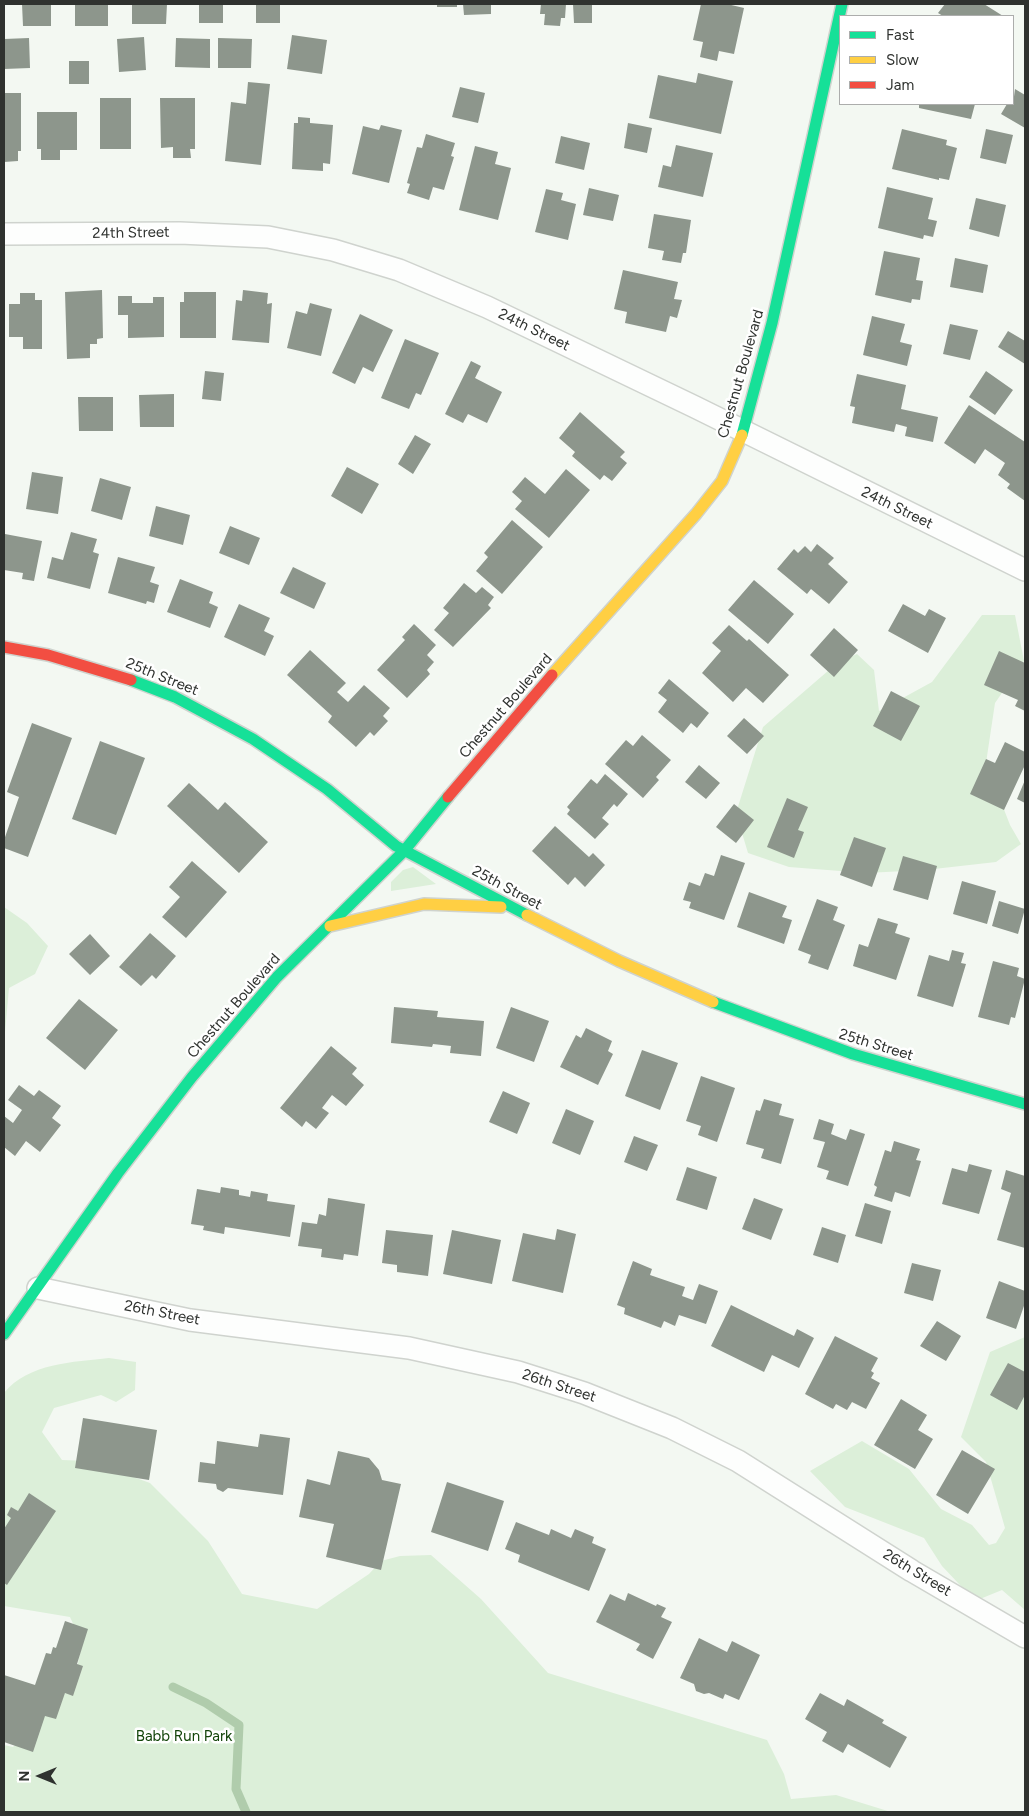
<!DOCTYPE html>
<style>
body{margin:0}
#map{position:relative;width:1029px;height:1816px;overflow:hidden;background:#f3f8f2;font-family:Figtree,sans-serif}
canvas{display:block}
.frame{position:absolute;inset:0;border:5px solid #2f322f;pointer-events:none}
.legend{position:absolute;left:839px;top:15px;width:175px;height:90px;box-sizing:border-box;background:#fff;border:1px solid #acadac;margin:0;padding:6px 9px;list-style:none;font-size:15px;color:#2f322f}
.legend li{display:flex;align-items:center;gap:10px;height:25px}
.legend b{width:25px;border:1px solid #acadac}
.north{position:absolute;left:15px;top:1751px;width:50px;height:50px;-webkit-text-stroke:4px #fff;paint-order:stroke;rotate:270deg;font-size:14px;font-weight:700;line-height:20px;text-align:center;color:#2f322f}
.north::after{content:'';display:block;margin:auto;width:18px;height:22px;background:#2f322f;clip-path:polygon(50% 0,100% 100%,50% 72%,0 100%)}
</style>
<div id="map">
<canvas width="1029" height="1816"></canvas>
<div class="frame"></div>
<ul class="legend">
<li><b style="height:6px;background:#16e098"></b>Fast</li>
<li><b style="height:6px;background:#ffcf43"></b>Slow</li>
<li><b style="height:6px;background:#f24e42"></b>Jam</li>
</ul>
<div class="north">N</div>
</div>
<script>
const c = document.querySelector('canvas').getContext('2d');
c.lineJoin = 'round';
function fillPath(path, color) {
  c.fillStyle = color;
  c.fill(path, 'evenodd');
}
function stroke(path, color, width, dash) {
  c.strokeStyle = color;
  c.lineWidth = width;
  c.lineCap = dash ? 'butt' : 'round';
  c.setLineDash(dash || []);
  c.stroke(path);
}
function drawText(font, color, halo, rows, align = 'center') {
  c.font = font + ' Figtree,sans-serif';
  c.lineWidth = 5;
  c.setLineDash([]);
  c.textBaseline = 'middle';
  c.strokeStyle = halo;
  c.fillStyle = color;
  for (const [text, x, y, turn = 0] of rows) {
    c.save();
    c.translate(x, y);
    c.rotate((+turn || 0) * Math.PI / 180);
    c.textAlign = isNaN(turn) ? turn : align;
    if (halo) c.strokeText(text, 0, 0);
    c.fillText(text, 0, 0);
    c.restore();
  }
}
const green = new Path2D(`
 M982,615H1015L1024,661L995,703L986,763L1010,825L1021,844L996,862L925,870L866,873L789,867L748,853L736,813L763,727L836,664L857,654L874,670L879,711L932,682Z
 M413,867L436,884L391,891V882L403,870Z
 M4,907L27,923L48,946L35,974L9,988L4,1043Z
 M1025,1337V1610L1002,1590L975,1601L942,1566L924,1538L845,1507L810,1471L862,1441L909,1469L941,1509L972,1525L989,1545L996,1543L1005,1528L986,1462L961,1437L990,1352Z
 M109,1358L136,1362L135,1390L116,1402L101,1395L54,1408L42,1432L62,1460L89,1461L150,1483L208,1541L242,1594L317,1609L369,1574L381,1561L400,1556L431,1555L481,1599L548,1673L767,1740L784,1774L791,1799L836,1795L891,1812H4V1745L13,1747L74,1684L82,1643L70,1617L4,1606V1393C28,1363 74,1362 109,1358Z`);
const stream = new Path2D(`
 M173,1687L206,1703L239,1725L236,1789L246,1812`);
const building = new Path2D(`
 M22,4H51V26H23Z
 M75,4H108V26H75Z
 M132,4H167L166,24H132Z
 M199,4H223V23H199Z
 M256,4H280V23H256Z
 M437,4H457V7H437Z
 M463,4H491V14L464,15Z
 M541,4H566L565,18H561L560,26L544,25L545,14H540Z
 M573,4H592V23H574Z
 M701,4H727L744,8L734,54L719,51L717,61L700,57L703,42L693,40Z
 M945,4H984L1003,16H943L938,13Z
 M292,35L327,40L322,74L287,69Z
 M144,37L146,70L119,72L117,39Z
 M29,38L30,68L4,69V39Z
 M176,38L210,39V68L175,67Z
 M218,38L252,39L251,68H218Z
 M69,61H89V84H69Z
 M698,73L733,81L721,134L649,118L658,75L696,83Z
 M248,82L270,84L261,165L225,161L231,102L246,104Z
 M460,87L485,93L478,123L452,117Z
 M1015,89L1025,95V128L1001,114L1007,104H1013Z
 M4,93H21V151H18V161L4,162Z
 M100,98H131V149H100Z
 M160,98H195V149H190L191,158H173V147L161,148Z
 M919,104H975L971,119L919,108Z
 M37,112H77V150H60V160H41V149H37Z
 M298,117L310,118V123L333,125L330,164L323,163V171L292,169L294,123H298Z
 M628,123L652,128L647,153L624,148Z
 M381,125L402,130L389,183L352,174L363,126L379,130Z
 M902,129L947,140L946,145L957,148L949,180L939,178V180L892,169Z
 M986,129L1013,135L1006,164L980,158Z
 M426,134L455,143L451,156L454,157L444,190L433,187L429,200L407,193L410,184L407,183L417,147L422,148Z
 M561,136L590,143L584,170L555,163Z
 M676,145L713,153L703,197L658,187L663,165L671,167Z
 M475,146L498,152L495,164L511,168L498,220L459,210Z
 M887,187L933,198L928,219L937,221L933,237L924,235L923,239L878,228Z
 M589,188L619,195L613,221L583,215Z
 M546,189L563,193L561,200L576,204L568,240L535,232Z
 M976,198L1006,205L999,237L969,229Z
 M654,214L691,220L686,253H683L681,263L662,260L664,251L648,248Z
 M884,251L920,258L916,280L923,281L920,300L912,299L911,303L875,295Z
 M955,258L988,265L983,293L950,287Z
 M623,270L678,282L674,299L682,300L677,318L670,316L666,332L625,323L627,312L614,309Z
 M102,290L103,338L97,339V344H90V358L67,359L65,292Z
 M243,290L268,293L267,304L272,303L269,343L232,340L236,300L242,301Z
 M184,292H216V338H180V302H184Z
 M20,293H35V300H42V349H23V337H9V304H20Z
 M118,296H132V303H153V297H164V337L128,338V315H118Z
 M310,303L332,309L321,356L287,348L296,311L307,314Z
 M360,314L393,330L373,372L363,367L355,384L332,373Z
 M872,316L905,324L900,342L912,345L907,366L863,355Z
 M950,324L978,330L970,360L943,354Z
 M1008,331L1025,341V364L998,347Z
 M405,339L439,353L421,395L416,393L409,409L381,398Z
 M471,361L481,366L475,378L502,392L487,423L468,414L463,423L445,414Z
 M205,371L224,373L221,401L202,399Z
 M986,371L1013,390L995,415L969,397Z
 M857,374L906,385L901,409L938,417L933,442L905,436L907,427L896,424L894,432L852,423L855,407L850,406Z
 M174,394V427H140L139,395Z
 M78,397H113V431H79Z
 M969,405L1025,442V501L1007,488L1010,484L998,475L1005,463L985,449L975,464L944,443Z
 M580,412L625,452L620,457L627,463L612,481L604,475L600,480L572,456L575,452L559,438Z
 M415,435L431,444L413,474L398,464Z
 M347,467L379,484L362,514L331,496Z
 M566,469L590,490L549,538L515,509L522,501L512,492L525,477L545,494Z
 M32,472L63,477L58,514L26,509Z
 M100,478L131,487L122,520L91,511Z
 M156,506L190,515L183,545L149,536Z
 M512,520L543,547L502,594L476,571L488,557L484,553Z
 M230,526L260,538L249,565L219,553Z
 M71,532L97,539L93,552L99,554L90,589L47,578L52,557L63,560Z
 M5,534L42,541L34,581L22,579L23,573L4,570Z
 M817,544L834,558L828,564L848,582L829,604L811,589L807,594L777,569L794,549L798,553L805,546L811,552Z
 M118,557L155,567L150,582L159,585L154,603L147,601L146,604L108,593Z
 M293,567L326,583L314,609L280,593Z
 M180,579L213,592L209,603L218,607L210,628L167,612Z
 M754,580L794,614L768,644L728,610Z
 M464,583L476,593L482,587L494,597L488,605L491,608L453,647L434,630L449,613L443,608Z
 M239,604L270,618L264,631L274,636L265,656L224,637Z
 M903,604L925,616L929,609L946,618L928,653L888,631Z
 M414,624L436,645L427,655L434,662L427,670L430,674L407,698L377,670L405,640L402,637Z
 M729,625L747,641L749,639L789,675L763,703L746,688L733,702L702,673L721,651L712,643Z
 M834,628L858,650L834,677L810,655Z
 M310,650L346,683L337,692L348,702L364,685L390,708L383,716L388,721L374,736L370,732L356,747L328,722L332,716L287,675Z
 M999,651L1025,663V711L1015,706L1018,700L984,685Z
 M669,679L709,713L697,728L691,723L683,733L658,712L667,700L658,693Z
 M891,691L920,706L901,741L873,726Z
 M744,718L764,736L747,754L727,736Z
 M32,723L72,738L28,857L4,848V840L19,797L7,792Z
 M642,735L671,760L656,777L659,780L643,798L605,764L626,740L633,746Z
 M100,741L145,758L116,835L72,819Z
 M1005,742L1025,752V765L1004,810L970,794L986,759L995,763Z
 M699,765L720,783L706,799L685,782Z
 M605,774L628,794L617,807L614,804L602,818L609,824L595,839L567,814L570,810L567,807L591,779L597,784Z
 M1025,780V803L1017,799Z
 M189,783L218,810L225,802L268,842L239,873L167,806Z
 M787,798L808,807L798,830L804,832L794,858L767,847Z
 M734,804L754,820L736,843L716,827Z
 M555,826L589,857L593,853L605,865L585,887L575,877L568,885L532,851Z
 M854,837L886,848L872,887L840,875Z
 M721,855L745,863L724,920L689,908L691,902L683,900L689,882L700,886L705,873L714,876Z
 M903,856L937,866L928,900L893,890Z
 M192,861L227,892L186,938L162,917L180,897L169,887Z
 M962,881L996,891L987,924L953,914Z
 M749,892L787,906L782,917L792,920L784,944L737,927Z
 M817,899L838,907L833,920L845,925L828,970L808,963L811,955L798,950Z
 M999,901L1025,909L1018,934L992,926Z
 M878,918L898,924L895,933L910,938L896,980L853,966L859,944L868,947Z
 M150,933L176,956L156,979L152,975L141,986L119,967Z
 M90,934L110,956L90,975L69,954Z
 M952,950L964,953L961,963L966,964L953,1007L917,996L929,955L949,961Z
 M993,961L1019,968L1017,976L1025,979L1015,1018L1011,1017L1009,1025L978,1017Z
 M79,999L118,1030L85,1070L46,1038Z
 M394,1007L438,1011L437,1017L484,1021L481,1056L450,1053L451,1046L433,1044L432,1047L391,1043Z
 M511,1007L549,1021L534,1062L496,1048Z
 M586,1028L612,1041L608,1051L613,1054L598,1085L560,1067L576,1035L581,1038Z
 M331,1046L357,1068L352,1074L364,1085L346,1106L332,1095L322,1108L329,1113L316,1129L306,1121L302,1127L280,1108Z
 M642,1050L678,1063L660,1110L625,1096Z
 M701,1076L735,1088L717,1142L698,1135L701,1126L686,1121Z
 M19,1085L34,1096L39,1090L61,1106L52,1118L61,1125L40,1152L26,1141L15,1156L4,1147V1116L13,1123L22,1110L8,1100Z
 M503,1091L530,1103L517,1134L489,1122Z
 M764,1099L782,1104L779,1115L794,1119L781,1164L761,1158L764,1149L746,1144L756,1110L760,1111Z
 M566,1109L594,1121L580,1155L552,1143Z
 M819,1119L834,1124L831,1134L846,1140L850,1129L865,1134L848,1186L826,1179L829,1171L817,1167L825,1142L813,1139Z
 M634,1136L658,1145L647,1171L624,1162Z
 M894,1141L920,1149L916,1160L921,1161L910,1197L895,1192L892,1202L874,1196L877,1187L874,1185L885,1150L891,1152Z
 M969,1164L992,1170L979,1214L942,1204L952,1168L967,1172Z
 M687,1167L717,1177L707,1210L676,1200Z
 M1006,1170L1025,1176V1248L997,1240L1011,1193L1001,1189Z
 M221,1187L239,1190V1195L250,1197L251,1191L268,1194L267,1201L295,1205L290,1237L225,1227L224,1234L203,1230L204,1226L191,1224L197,1189L220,1193Z
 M328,1198L365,1204L358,1256L344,1254L343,1260L321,1257L322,1249L298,1246L302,1222L317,1224L319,1214L326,1216Z
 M754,1198L783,1209L771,1240L742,1229Z
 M865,1203L891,1211L882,1244L855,1236Z
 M822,1227L846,1235L838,1263L813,1255Z
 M557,1229L576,1234L563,1293L512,1281L523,1233L555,1240Z
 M386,1230L433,1235L428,1276L397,1272V1265L382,1263Z
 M452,1230L501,1240L492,1284L443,1274Z
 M633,1261L652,1269L650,1275L685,1287L682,1296L693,1300L699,1284L718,1291L706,1324L679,1315L675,1326L664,1321L661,1328L624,1314L625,1308L617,1305Z
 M912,1263L941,1270L933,1301L904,1293Z
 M999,1281L1025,1291V1303L1016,1329L986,1318Z
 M731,1305L794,1336L797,1329L814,1338L799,1368L772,1355L764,1372L711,1346Z
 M937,1321L961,1336L946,1361L920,1346Z
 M835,1336L878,1358L871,1371L874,1373L871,1378L880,1383L866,1409L852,1402L847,1410L836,1404L833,1409L805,1394Z
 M1008,1363L1025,1372V1395L1017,1410L990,1395Z
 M901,1399L927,1415L918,1430L933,1439L915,1469L874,1445Z
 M83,1418L157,1430L149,1480L75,1468Z
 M260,1434L290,1438L283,1495L228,1488L223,1492L217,1489L216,1484L198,1482L200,1462L215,1464L217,1441L258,1447Z
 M962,1450L995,1469L968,1514L936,1495Z
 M338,1451L369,1458L379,1470L382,1480L401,1484L381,1570L326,1557L334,1524L299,1517L307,1479L330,1485Z
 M447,1482L504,1501L488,1551L431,1532Z
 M29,1493L56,1511L7,1585L4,1583V1529L11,1518L7,1515L11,1507L18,1511Z
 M516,1522L549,1535L551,1529L571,1538L575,1529L594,1537L592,1543L606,1549L589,1591L518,1562L520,1555L505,1549Z
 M628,1593L656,1606L657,1604L666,1608L661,1617L672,1622L653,1659L636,1650L640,1644L596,1622L610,1594L625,1601Z
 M65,1621L88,1629L77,1664L83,1666L73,1696L65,1693L56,1719L45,1716L33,1752L4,1742V1675L35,1685L46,1653L51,1654L53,1647L56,1648Z
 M699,1638L727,1652L732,1641L760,1655L739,1700L725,1694L723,1699L709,1693L704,1694L696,1691L694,1684L680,1678Z
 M820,1693L844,1706L847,1699L884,1720L882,1723L907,1737L890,1768L848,1744L843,1753L822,1741L827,1732L805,1719Z`);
const street = new Path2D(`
 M4,234L180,233L268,237L333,250L399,270L487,307L695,407L1025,570
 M38,1288L190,1320L409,1348L518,1372L584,1393L672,1428L738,1461L912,1571L1025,1637`);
const fast = new Path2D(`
 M742,435L772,323L842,4
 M131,680L175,697L253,739L327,789L396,846L527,915
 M713,1002L853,1054L1025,1104
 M4,1334L118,1173L192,1077L277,977L404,851L448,797`);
const slow = new Path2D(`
 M552,675L696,514L722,481L742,435
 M527,915L619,961L713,1002
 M330,926L424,904L501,907`);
const jam = new Path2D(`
 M4,647L48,655L131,680
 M448,797L552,675`);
const streetNames = [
 ["24th Street",131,233,-1],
 ["24th Street",534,330,26],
 ["Chestnut Boulevard",741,374,-74],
 ["24th Street",897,508,26],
 ["25th Street",162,677,22],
 ["Chestnut Boulevard",506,706,-49],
 ["25th Street",507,888,28],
 ["Chestnut Boulevard",234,1006,-49],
 ["25th Street",876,1045,17],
 ["26th Street",162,1313,11],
 ["26th Street",559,1386,18],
 ["26th Street",917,1573,31]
];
const parkNames = [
 ["Babb Run Park",184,1737]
];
fillPath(green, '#dcefd9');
stroke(stream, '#b0ccac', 9);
fillPath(building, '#8d968c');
stroke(street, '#cfd3ce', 24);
stroke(fast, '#cfd3ce', 14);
stroke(slow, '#cfd3ce', 14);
stroke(jam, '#cfd3ce', 14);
stroke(street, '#fdfefd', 21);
stroke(fast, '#16e098', 11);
stroke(slow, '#ffcf43', 11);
stroke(jam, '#f24e42', 11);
drawText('15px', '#2f322f', '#fff', streetNames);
drawText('15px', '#124409', '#fff', parkNames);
</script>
